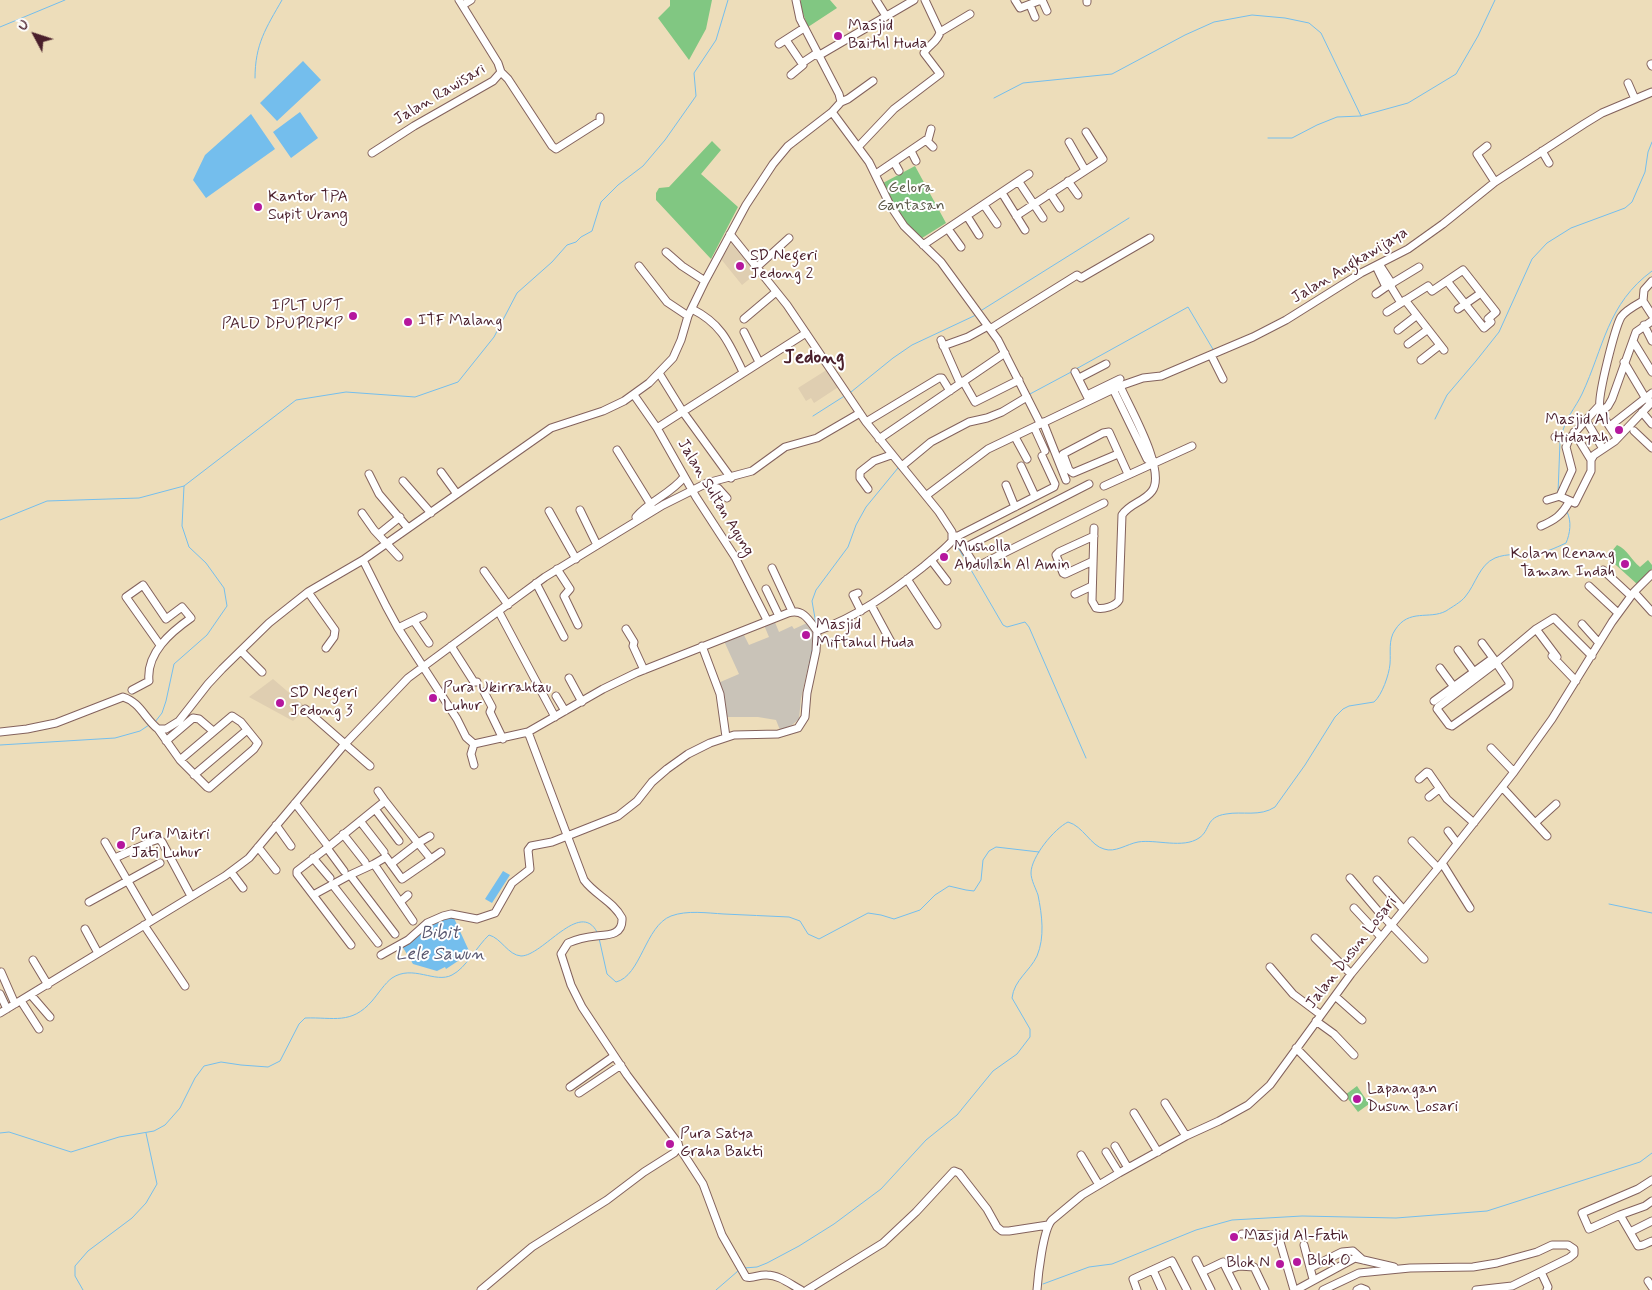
<!DOCTYPE html>
<style>
body{margin:0}
#map{position:relative;width:1652px;height:1290px;overflow:hidden;background:#edddba;font-family:Mynerve,sans-serif}
canvas{display:block}
.north{position:absolute;left:10px;top:10px;width:50px;height:50px;-webkit-text-stroke:4px #fff;paint-order:stroke;rotate:310deg;font-size:14px;font-weight:700;line-height:20px;text-align:center;color:#4a1f2b}
.north::after{content:'';display:block;margin:auto;width:18px;height:22px;background:#4a1f2b;clip-path:polygon(50% 0,100% 100%,50% 72%,0 100%)}
</style>
<div id="map">
<canvas width="1652" height="1290"></canvas>
<div class="north">U</div>
</div>
<script>
const c = document.querySelector('canvas').getContext('2d');
c.lineJoin = 'round';
function fillPath(path, color) {
  c.fillStyle = color;
  c.fill(path, 'evenodd');
}
function stroke(path, color, width, dash) {
  c.strokeStyle = color;
  c.lineWidth = width;
  c.lineCap = dash ? 'butt' : 'round';
  c.setLineDash(dash || []);
  c.stroke(path);
}
function drawText(font, color, halo, rows, align = 'center') {
  c.font = font + ' Mynerve,sans-serif';
  c.lineWidth = 4;
  c.setLineDash([]);
  c.textBaseline = 'middle';
  c.strokeStyle = halo;
  c.fillStyle = color;
  for (const [text, x, y, turn = 0] of rows) {
    c.save();
    c.translate(x, y);
    c.rotate((+turn || 0) * Math.PI / 180);
    c.textAlign = isNaN(turn) ? turn : align;
    if (halo) c.strokeText(text, 0, 0);
    c.fillText(text, 0, 0);
    c.restore();
  }
}
const built = new Path2D(`
 M733,241L758,272L742,285L721,259Z
 M828,369L840,386L814,403L811,398L806,401L798,388Z
 M273,679L307,708L293,721L249,697Z`);
const industrial = new Path2D(`
 M774,620L779,632L792,626L794,629L807,623L810,629H813L815,634L801,699L799,719L792,725L780,730L776,720L758,717H727L725,703L718,683L739,674L724,641L743,633L749,645L769,637L764,625Z`);
const green = new Path2D(`
 M670,0H712L706,29L689,60L658,18L670,6Z
 M801,0H830L837,8L808,27L801,8Z
 M712,141L721,150L701,174L738,207L711,259L656,200V193L659,188L669,187Z
 M915,166L946,223L922,238H918C901,220 893,206 883,183Z
 M1617,545C1628,550 1631,560 1640,567L1648,560L1652,565V569L1637,584L1607,557Z
 M1357,1086L1369,1104L1358,1112L1345,1095Z`);
const water = new Path2D(`
 M303,61L321,80L277,121L260,103Z
 M300,112L318,138L291,158L273,132Z
 M251,114L275,149L206,198L193,180L205,155Z
 M503,871L510,875L492,903L485,899Z
 M453,916L470,953L446,969L445,967L437,971L413,964L402,946L425,925Z`);
const stream = new Path2D(`
 M0,27L65,0
 M255,78C255,44 266,28 282,0
 M994,98L1023,83L1112,74L1185,35L1214,22L1252,15L1285,18L1309,23L1321,33L1361,116L1408,103L1456,74L1478,36L1495,0
 M1268,138H1292L1317,125L1337,117L1361,116
 M982,310L1129,218
 M1076,369L1188,307L1214,351
 M851,392L893,358L912,345L976,315
 M1030,394L1073,371
 M813,416L846,395
 M1435,419L1447,395L1476,361L1499,332L1532,259L1547,243L1571,228L1625,208L1632,202L1645,172L1648,152L1652,142
 M1562,435C1564,420 1576,407 1582,394C1604,347 1607,304 1652,271
 M1558,493L1560,442
 M0,520L47,501L139,498L184,486
 M956,544L1003,625L1007,627L1025,622L1029,627L1086,758
 M816,624L812,601L816,590L848,547L856,525L866,507L898,468
 M804,693L812,650
 M802,708L803,697
 M155,722L162,713L166,701L174,664L207,635L227,606L224,588L206,563L189,547L182,526L184,486L296,400L346,392L415,397L458,382L494,337L517,293L552,262L567,245L576,242L581,237L592,231L601,202L618,185L643,166L665,140L696,96L694,73L716,40L728,0
 M0,745L115,738L140,731L149,725
 M688,750L722,735
 M675,759L682,754
 M528,846V843L541,841
 M1609,904L1652,913
 M599,938L607,974L616,982C641,976 645,926 671,916C687,910 707,913 724,914C746,915 767,916 789,917L800,921L808,934L819,939L868,913L881,915L894,919L920,910L935,895L949,886L966,890L974,891L981,880L983,860L989,851L996,847L1039,852
 M0,1133L9,1132L71,1152L119,1137L154,1131L165,1125L180,1108L195,1078L204,1066L221,1062L241,1065L268,1067L280,1061L299,1024L305,1018C334,1017 351,1025 372,1001C378,994 385,983 392,978C413,964 435,984 452,975C466,968 477,946 489,935C501,938 508,955 521,956C543,956 580,899 597,932
 M744,1268L757,1267L767,1263L799,1246L834,1224L881,1189L926,1140L957,1115L993,1071L1017,1054L1030,1037V1029L1012,998C1014,980 1030,971 1037,956C1045,937 1042,915 1038,895C1036,889 1031,880 1031,873C1031,857 1054,829 1068,822C1083,826 1091,846 1104,849C1115,853 1127,844 1138,842C1156,839 1183,849 1199,838C1211,830 1205,817 1226,814C1242,811 1260,817 1275,807L1305,765L1335,717L1343,709L1349,706L1374,702C1382,695 1389,675 1390,664C1391,653 1388,640 1395,630C1409,608 1429,620 1446,611C1452,607 1461,602 1465,597C1476,584 1479,565 1495,558C1507,553 1521,555 1533,554C1545,553 1555,548 1566,543C1570,534 1572,521 1567,512
 M1043,1284L1089,1267L1112,1264L1196,1230L1232,1220L1302,1216L1396,1218L1487,1211L1640,1162L1652,1153
 M83,1290L75,1276V1266L88,1251L132,1218L146,1203L157,1184L146,1133
 M716,1290L738,1271`);
const minor = new Path2D(`
 M876,0L886,16
 M1015,0L1020,8L1041,0
 M1042,0L1047,11
 M1087,0V2
 M463,5L471,0
 M1030,5L1035,17
 M940,32L970,14
 M786,40L803,65L791,75
 M779,44L804,28
 M818,56L914,0
 M802,63L817,53
 M1651,64L1652,66
 M501,72L508,79L552,146L556,149L600,121V117
 M1628,83L1635,99
 M841,102L848,99L873,81
 M832,112L869,162L890,205L904,226L941,262L998,340L1040,423
 M928,140L931,129
 M1069,142L1085,170
 M1487,146L1477,154L1495,182
 M858,147L894,109L940,74L924,53C928,45 938,42 940,32L925,0
 M911,151L916,161
 M1542,151L1549,163
 M372,153L414,126L493,81L501,72L498,63L459,0
 M894,162L899,171
 M876,174L926,140L933,147
 M1068,181L1078,195
 M1019,182L1043,218
 M1002,193L1025,230
 M1050,193L1060,208
 M984,205L997,224
 M967,216L979,235
 M1016,216L1103,159L1086,132
 M948,229L961,247
 M923,245L1029,174
 M666,252L682,266L705,281
 M1379,264L1392,284
 M639,266L667,302L688,316
 M1376,266L1386,287L1419,267
 M757,267L789,238
 M1652,281L1644,290L1643,301L1652,315
 M1376,294L1386,287
 M1405,300L1444,350
 M1401,303L1428,286L1432,291L1463,270L1496,312L1488,319L1491,322L1484,328L1447,281
 M692,309C722,324 729,343 743,372
 M1458,309L1481,293
 M1387,312L1401,303L1390,285
 M744,319L776,292
 M1644,325L1652,341
 M990,329L1077,275L1081,278L1150,238
 M1398,330L1416,316
 M744,332L759,362
 M941,340L960,383
 M1633,341L1652,372
 M1408,344L1427,330
 M943,346L968,337L988,326
 M1211,355L1223,379
 M1421,360L1440,345
 M1624,362L1646,399
 M1075,372L1088,398
 M659,373L683,412L731,478
 M1079,378L1106,364
 M963,381L975,402L1019,380
 M1113,389L1147,459L1153,463
 M634,395L657,428L696,497L735,557L767,620
 M1087,395L1120,379
 M1601,412L1608,406L1612,399L1636,332L1652,321
 M1642,412L1652,424
 M1586,420L1599,406
 M866,422L939,378H942L950,391
 M1043,422L1066,480
 M1610,426L1652,393
 M1034,427L1045,451
 M657,428L806,333
 M1634,431L1652,448
 M1574,432L1591,460
 M1015,437L1027,459
 M1555,437L1569,439
 M1617,438C1612,429 1603,419 1600,408C1597,397 1615,328 1621,317C1626,310 1636,305 1643,301
 M879,439L1005,353
 M1603,449L1586,420L1569,439L1566,447L1572,470L1560,496L1561,497L1575,503L1591,471V460L1594,455L1615,441L1652,402
 M617,450L651,505
 M1118,454L1073,473L1069,470L1063,454L1103,433L1109,432L1128,474
 M902,466L931,442L969,422L987,418L1002,412L1027,397
 M1021,466L1035,496
 M441,472L457,494
 M369,474L379,494L408,528
 M403,481L431,513
 M707,483L711,486L718,488L727,498
 M1006,485L1015,507
 M1104,486L1192,446
 M868,489L860,478V472L874,461L891,455
 M927,495L988,449L1120,386L1143,378L1161,376L1253,337L1286,320L1361,273L1408,249L1443,224L1495,182L1584,124L1602,113L1652,92
 M1547,500L1560,496
 M580,510L597,545
 M549,511L576,559
 M362,513L374,530L399,557
 M636,517C649,501 671,494 684,477
 M1541,526C1555,520 1562,515 1569,502
 M1094,528L1092,601L1096,608C1103,610 1116,606 1119,600L1122,515C1130,503 1144,502 1152,491C1167,471 1129,407 1120,386
 M379,534L400,517
 M952,536H958L1054,487L1055,484L1042,456
 M953,539L960,542L974,564L978,566L1104,503
 M964,548L1089,484
 M363,560L386,606L398,628L457,719L466,737L474,744L528,732L603,689L636,673L788,613C803,608 809,620 817,631
 M931,560L947,581
 M1093,561L1065,574L1063,573L1056,555L1059,552L1094,536
 M772,568L792,611
 M557,569L570,589L564,596L578,625
 M1603,570L1631,596
 M484,571L508,605
 M907,579L937,625
 M536,583L564,637
 M1589,586L1618,613
 M766,589L779,616
 M308,592L335,630L334,637L326,648
 M1634,592L1652,612
 M858,593L853,595L861,611
 M1075,594L1092,586
 M871,605L891,642
 M499,612L555,717
 M414,621L429,643
 M1582,624L1599,643
 M398,628L423,616
 M626,629L634,642L633,646L644,670
 M1482,643L1493,658
 M451,646L474,682H477
 M702,646L720,694L726,737
 M1458,650L1474,672
 M242,652L262,672
 M1552,656L1576,681
 M1557,657L1536,629L1554,618L1592,656
 M1440,668L1454,687
 M569,678L582,702
 M132,690L149,681C146,653 171,632 191,618L182,607L166,619L143,585L126,597L160,645
 M484,692L492,707L490,712L503,739
 M556,696L565,711
 M1434,701L1493,658L1509,682V686L1452,726L1449,725L1437,709L1438,707L1496,663L1498,661L1536,629
 M305,709L370,766
 M158,729L180,760L207,787L209,788L254,749L258,743L241,722L232,716L180,760
 M0,732L27,729L56,723L123,697C140,702 145,719 158,729H166L179,721L208,684L222,669L269,623L308,592L363,560L551,428L603,411L624,401L649,383L673,358L681,340L688,316L705,281L746,205L773,164L788,146L832,112L841,102L839,94L800,19L796,0
 M166,741L193,718L199,719L213,731
 M474,744L471,754L474,765
 M1491,748L1514,772
 M194,775L247,730
 M1419,779L1427,772L1429,773L1447,799L1474,823
 M1502,787L1547,836
 M378,791L385,801
 M1429,797L1439,789
 M295,803L328,846
 M375,809L385,801L418,843L391,864
 M360,821L384,852
 M1535,823L1556,804
 M276,825L291,846
 M1448,831L1457,843
 M343,834L365,862
 M1412,841L1438,868
 M105,842L151,921
 M258,847L276,870
 M327,848L297,871V874L351,945
 M115,858L150,842L159,839L162,842L191,896
 M313,858L330,878
 M431,859L441,852
 M1442,863L1470,908
 M374,864L386,857L402,879L431,859L418,843L430,836
 M344,871L327,848L375,809L399,841
 M231,872L243,888
 M350,875L374,864L413,921
 M1350,878L1378,911L1424,959
 M1377,880L1403,909
 M332,884L378,943
 M313,895L350,875L395,934
 M89,902L160,863
 M400,902L408,895
 M1354,908L1381,937
 M144,925L185,986
 M85,929L98,953
 M1315,938L1351,974
 M381,955L408,940L427,923L443,916L451,914L477,919L495,913L512,883L530,869L528,850L531,846L552,842L618,816L637,801L652,782L667,769L688,754L710,743L734,735L778,734L798,728L805,717L807,693L816,651L817,631C857,617 890,593 923,567C932,559 943,551 952,541V532L939,512L866,422L787,305L730,234
 M33,960L48,985
 M1270,967L1293,994L1321,1015
 M1,972L15,1004
 M0,994L7,1009
 M31,995L50,1017
 M1335,996L1362,1020
 M21,1001L39,1029
 M0,1013L225,876L249,858L344,745L408,678L519,596L545,577L663,505L707,483L752,471L785,447L817,438L860,413
 M1316,1021L1334,1034L1354,1055
 M1296,1048L1344,1097
 M570,1087L614,1056
 M579,1093L621,1065
 M1165,1103L1186,1136
 M1134,1113L1158,1152
 M1115,1146L1128,1168
 M679,1147L703,1184L722,1235L746,1277C754,1279 759,1274 767,1275C779,1275 790,1284 801,1290
 M1106,1152L1119,1173
 M1081,1155L1099,1185
 M1652,1180L1638,1189L1582,1213L1589,1229L1620,1215L1638,1246L1643,1245L1652,1241
 M1620,1215L1645,1206L1652,1201
 M1630,1232L1652,1221
 M1242,1234L1278,1235L1294,1290
 M1304,1245L1313,1279
 M1196,1260L1202,1272
 M1310,1268L1342,1252L1353,1251L1363,1260
 M1153,1270L1162,1290
 M1227,1270L1239,1266L1254,1267L1265,1290
 M1541,1272L1548,1287L1547,1290
 M1648,1281L1652,1287
 M481,1290L532,1247L607,1200L644,1172L674,1153L679,1147L678,1143L627,1075L582,1007L571,985L561,954L568,943C577,939 587,937 596,936C609,935 623,935 622,918C613,901 595,895 584,880L528,732
 M807,1290L883,1243L916,1212L954,1171L959,1173L987,1209L997,1227L1002,1231H1009L1048,1225
 M1037,1290C1038,1276 1043,1229 1052,1220L1082,1195L1119,1173L1186,1136L1219,1121L1248,1105L1270,1085L1351,974L1438,868L1514,772L1552,719L1612,622L1634,592L1652,574
 M1137,1290L1133,1279L1172,1261L1187,1290
 M1211,1290L1202,1272L1223,1262L1237,1290
 M1296,1290L1355,1258L1394,1267
 M1323,1290L1359,1273L1410,1268L1473,1267L1497,1263L1537,1252L1552,1245H1568L1574,1249V1254L1569,1258L1512,1286L1476,1290
 M1357,1290L1361,1288L1366,1290`);
const markers = [
 [838,36,5,"#b5179e"],
 [258,207,5,"#b5179e"],
 [740,266,5,"#b5179e"],
 [353,316,5,"#b5179e"],
 [408,322,5,"#b5179e"],
 [1619,430,5,"#b5179e"],
 [944,557,5,"#b5179e"],
 [1625,564,5,"#b5179e"],
 [806,635,5,"#b5179e"],
 [433,698,5,"#b5179e"],
 [280,703,5,"#b5179e"],
 [121,845,5,"#b5179e"],
 [1357,1099,5,"#b5179e"],
 [670,1144,5,"#b5179e"],
 [1234,1237,5,"#b5179e"],
 [1297,1262,5,"#b5179e"],
 [1280,1264,5,"#b5179e"]
];
const poiNames = [
 ["Masjid",848,27],
 ["Baitul Huda",848,45],
 ["Kantor TPA",268,198],
 ["Supit Urang",268,216],
 ["SD Negeri",750,257],
 ["Jedong 2",750,275],
 ["IPLT UPT",343,307,"right"],
 ["PALD DPUPRPKP",343,325,"right"],
 ["ITF Malang",418,322],
 ["Masjid Al",1609,421,"right"],
 ["Hidayah",1609,439,"right"],
 ["Musholla",954,548],
 ["Abdullah Al Amin",954,566],
 ["Kolam Renang",1615,555,"right"],
 ["Taman Indah",1615,573,"right"],
 ["Masjid",816,626],
 ["Miftahul Huda",816,644],
 ["Pura Ukirrahtau",443,689],
 ["Luhur",443,707],
 ["SD Negeri",290,694],
 ["Jedong 3",290,712],
 ["Pura Maitri",131,836],
 ["Jati Luhur",131,854],
 ["Lapangan",1367,1090],
 ["Dusun Losari",1367,1108],
 ["Pura Satya",680,1135],
 ["Graha Bakti",680,1153],
 ["Masjid Al-Fatih",1244,1237],
 ["Blok O",1307,1262],
 ["Blok N",1270,1264,"right"]
];
const streetNames = [
 ["Jalan Rawisari",440,95,-31],
 ["Jalan Angkawijaya",1350,266,-31],
 ["Jalan Sultan Agung",715,498,59],
 ["Jalan Dusun Losari",1352,953,-52]
];
const parkNames = [
 ["Gelora",911,189],
 ["Gantasan",911,207]
];
const waterNames = [
 ["Bibit",440,934],
 ["Lele Sawun",440,955]
];
const quarterNames = [
 ["Jedong",814,359]
];
fillPath(built, '#dfceb1');
fillPath(industrial, '#c9c3b8');
fillPath(green, '#81c782');
fillPath(water, '#74beed');
stroke(stream, '#74beed', 1);
stroke(minor, '#83625d', 9);
stroke(minor, '#fff', 7);
for (const [x, y, r, color] of markers) {
  const dot = new Path2D();
  dot.arc(x, y, r, 0, 2 * Math.PI);
  c.fillStyle = color;
  c.fill(dot);
  stroke(dot, '#fff', 2);
}
drawText('16px', '#4a1f2b', '#fff', poiNames, 'left');
drawText('16px', '#4a1f2b', '#fff', streetNames);
drawText('16px', '#5d5a49', '#fff', parkNames);
drawText('italic 18px', '#59576f', '#fff', waterNames);
drawText('bold 19px', '#4a1f2b', '#fff', quarterNames);
</script>
